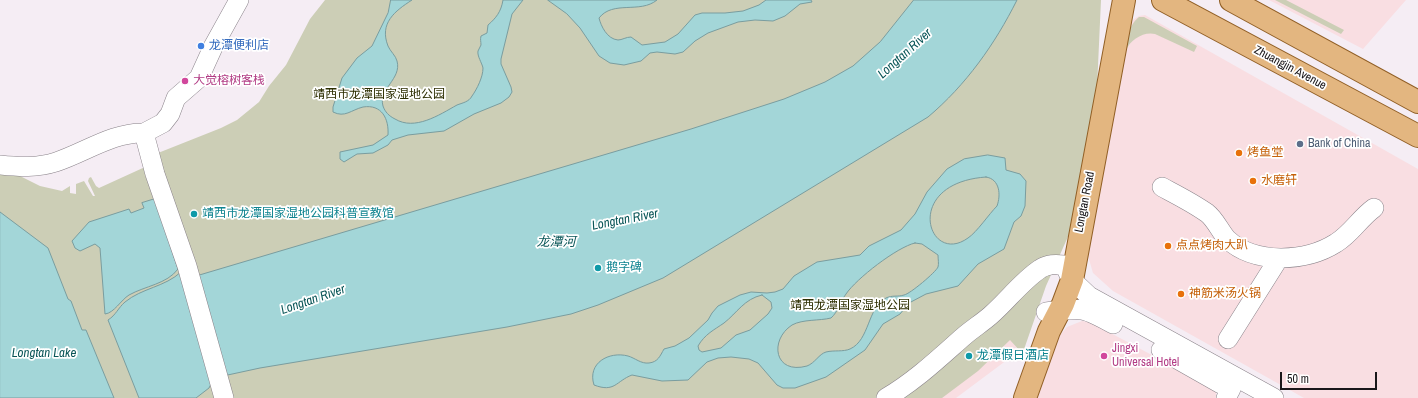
<!DOCTYPE html>
<meta charset="utf-8">
<style>
body{margin:0}
#map{position:relative;width:1418px;height:398px;overflow:hidden;background:#f5edf4;font-family:"Archivo Narrow",sans-serif}
canvas{display:block}
.scale{position:absolute;left:1280px;top:372px;width:97px;height:18px;box-sizing:border-box;border:2px solid #1a171a;border-top:0;padding-left:5px;font-size:12px;line-height:14px;white-space:nowrap;color:#1a171a;-webkit-text-stroke:3px #fff;paint-order:stroke}
</style>
<div id="map">
<canvas width="1418" height="398"></canvas>
<div class="scale">50 m</div>
</div>
<script>
const c = document.querySelector('canvas').getContext('2d');
c.lineJoin = 'round';
function fillPath(path, color) {
  c.fillStyle = color;
  c.fill(path, 'evenodd');
}
function stroke(path, color, width, dash) {
  c.strokeStyle = color;
  c.lineWidth = width;
  c.lineCap = dash ? 'butt' : 'round';
  c.setLineDash(dash || []);
  c.stroke(path);
}
function drawText(font, color, halo, rows, align = 'center') {
  c.font = font + ' "Archivo Narrow","Noto Sans SC",sans-serif';
  c.lineWidth = 3.5;
  c.setLineDash([]);
  c.textBaseline = 'middle';
  c.strokeStyle = halo;
  c.fillStyle = color;
  for (const [text, x, y, turn = 0] of rows) {
    c.save();
    c.translate(x, y);
    c.rotate((+turn || 0) * Math.PI / 180);
    c.textAlign = isNaN(turn) ? turn : align;
    if (halo) c.strokeText(text, 0, 0);
    c.fillText(text, 0, 0);
    c.restore();
  }
}
const commercial = new Path2D(`
 M1269,0H1406L1363,49Z
 M1145,15L1418,169V398H1304L1113,291L1093,273L1086,249L1127,30L1134,19L1139,16Z
 M1082,321L1090,322L1208,385L1215,389L1217,398H1037L1060,335L1067,327Z
 M1010,334L1011,340L1019,351L956,398H894Z`);
const green = new Path2D(`
 M325,0H1101L1097,88L1079,212L1046,286L1021,358L1019,350L1010,340L978,371L942,398H0V170L12,172L40,186L62,191L70,186V193L76,194V184L84,181L93,196H95L88,181L89,178L91,177L96,186L99,188L145,167L158,153L221,128L237,120L259,102L269,86L286,65L310,19Z
 M1275,0H1286L1344,30L1341,34Z
 M1139,17H1144L1197,46L1194,52L1155,34C1144,31 1130,40 1126,50C1124,55 1124,61 1123,66C1126,50 1125,28 1139,17Z`);
const water = new Path2D(`
 M391,0H412C395,11 379,23 388,46C390,51 396,56 397,61C402,79 378,89 383,106C385,112 389,116 395,119C415,131 439,115 457,105C462,103 469,102 472,96C477,89 483,77 483,68C482,63 477,56 478,51C479,49 480,47 481,45C481,41 480,40 481,36L487,33L488,25C496,18 501,12 503,0H523L512,14L501,59V64L511,87L512,92L509,97L501,103L474,114L444,131L408,135L392,140L388,145L373,153L357,154L344,162L340,159V152L373,145L388,135C389,119 382,104 363,107C351,110 345,118 333,112V107L342,78L357,58L372,46L388,13Z
 M548,0H657C640,14 613,0 599,18C601,26 607,39 618,40C622,40 626,37 631,37L642,45L665,42L678,34L695,15L702,13H725L743,11L759,5L766,0H811L812,2L800,4L785,16L773,21L755,20L738,22L708,33L695,41L683,52L675,54L657,52L650,53L641,61L624,65L610,63L599,56L580,28L567,14Z
 M914,0H1017C995,44 966,85 928,117L663,278L598,305L571,314L507,327L260,368L223,376L196,276L691,129L784,99L825,82L853,66L880,42Z
 M988,155L1005,158L1006,170L1020,174L1026,181L1025,206L1021,216L1014,222L1004,249L978,264L958,286L926,294L909,303L900,314L883,324L865,350L826,377L795,388H783L777,385L758,363L749,359L731,357L718,358L707,362L688,380L662,381L632,375C616,381 615,393 594,385C587,363 609,351 628,356C635,358 641,364 649,363C658,362 660,356 664,349L675,346L689,338L708,320L712,313L718,306L740,295L751,292L767,293L775,292L783,289L794,276L817,262L860,255L869,246L901,230L915,214L927,192L947,169L964,159ZM986,177C1000,179 1001,195 997,206C989,214 977,232 968,238C928,267 901,183 986,177ZM915,243L922,244L938,255C938,259 939,264 938,267C936,272 910,294 904,295C898,297 892,295 886,298C867,308 870,340 850,349C843,352 834,350 826,352C819,354 815,363 807,366C774,375 769,340 792,325C803,319 819,321 831,318C838,312 840,302 846,294C856,279 897,247 915,243ZM762,295L771,302L772,308L768,314L750,330L736,335L721,348L702,352L699,350L698,346C705,334 714,330 724,323C737,313 744,299 762,295Z
 M155,199L178,269C167,284 145,286 129,295C121,300 114,313 105,314L100,248L95,244L80,251L75,248L72,241L89,222L129,209L131,213L144,208L142,203Z
 M0,212L48,248L68,299L71,301L82,330H86L114,398H0Z
 M181,272L212,382L209,388L196,398H139L108,320C116,315 118,308 125,302C142,288 165,287 181,272Z`);
const minor = new Path2D(`
 M0,165C19,167 37,168 56,162C84,153 113,132 144,133
 M1162,187C1177,195 1193,203 1207,213C1215,219 1220,231 1227,239C1255,265 1306,262 1336,243C1351,234 1360,218 1374,208
 M1046,312C1081,308 1081,306 1113,324
 M1228,339L1279,258
 M1161,350L1221,384
 M224,398L187,266L155,174L144,133L163,123L170,114L176,98L199,78L214,45L239,0
 M886,398C915,381 938,359 963,337C972,329 982,323 991,315C1008,300 1022,281 1040,269C1048,264 1055,264 1064,265L1072,280L1089,296L1274,398
 M1226,398L1231,389`);
const major = new Path2D(`
 M1163,0L1418,136
 M1231,0L1418,102
 M1025,398L1049,331L1063,304L1072,280L1124,0`);
const markers = [
 [201,46,4,"#3f7fe0"],
 [185,81,4,"#d1479c"],
 [1300,144,4,"#5c6f8a"],
 [1239,153,4,"#e8710a"],
 [1253,181,4,"#e8710a"],
 [194,214,4,"#0f9aa8"],
 [1168,246,4,"#e8710a"],
 [598,268,4,"#0f9aa8"],
 [1181,294,4,"#e8710a"],
 [969,356,4,"#0f9aa8"],
 [1104,356,4,"#d1479c"]
];
const shopNames = [
 ["龙潭便利店",209,46]
];
const streetNames = [
 ["Zhuangjin Avenue",1290,68,28],
 ["Longtan Road",1085,202,-79]
];
const hotelNames = [
 ["大觉榕树客栈",193,81],
 ["Jingxi",1112,349],
 ["Universal Hotel",1112,363]
];
const parkNames = [
 ["靖西市龙潭国家湿地公园",379,95],
 ["靖西龙潭国家湿地公园",850,306]
];
const serviceNames = [
 ["Bank of China",1308,144]
];
const foodNames = [
 ["烤鱼堂",1247,153],
 ["水磨轩",1261,181],
 ["点点烤肉大趴",1176,246],
 ["神筋米汤火锅",1189,294]
];
const cultureNames = [
 ["靖西市龙潭国家湿地公园科普宣教馆",202,214],
 ["鹅字碑",606,268],
 ["龙潭假日酒店",977,356]
];
const waterNames = [
 ["Longtan River",905,54,-42],
 ["Longtan River",625,220,-11],
 ["龙潭河",556,243],
 ["Longtan River",313,300,-19],
 ["Longtan Lake",44,354]
];
fillPath(commercial, '#f9dee2');
fillPath(green, '#ccceb6');
fillPath(water, '#a3d6d8');
stroke(water, '#7a9d9f', 1);
stroke(minor, '#8a838a', 20);
stroke(major, '#915f25', 24);
stroke(minor, '#fff', 19);
stroke(major, '#e3b680', 22);
for (const [x, y, r, color] of markers) {
  const dot = new Path2D();
  dot.arc(x, y, r, 0, 2 * Math.PI);
  c.fillStyle = color;
  c.fill(dot);
  stroke(dot, '#fff', 1.5);
}
drawText('12px', '#366cbe', '#fff', shopNames, 'left');
drawText('12px', '#1a171a', '#fff', streetNames);
drawText('12px', '#b23c85', '#fff', hotelNames, 'left');
drawText('12px', '#2c2e00', '#fff', parkNames);
drawText('12px', '#4e5e75', '#fff', serviceNames, 'left');
drawText('12px', '#c56008', '#fff', foodNames, 'left');
drawText('12px', '#0d838f', '#fff', cultureNames, 'left');
drawText('italic 13px', '#095557', '#fff', waterNames);
</script>
